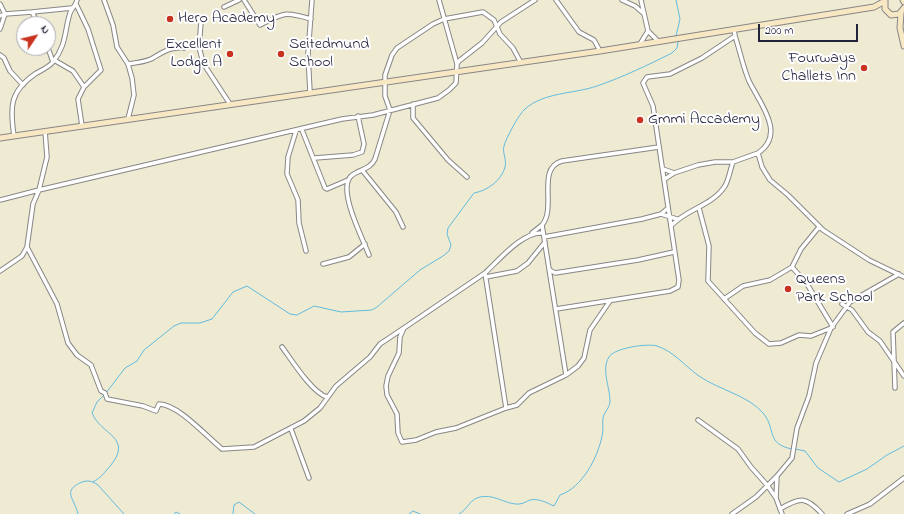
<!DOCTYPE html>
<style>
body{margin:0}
#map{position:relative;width:904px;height:514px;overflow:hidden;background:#efebd3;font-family:"Indie Flower",sans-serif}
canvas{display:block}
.north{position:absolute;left:16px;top:16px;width:40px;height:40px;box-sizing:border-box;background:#fff;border:1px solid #a7a7b1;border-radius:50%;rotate:55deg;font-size:11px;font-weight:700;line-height:16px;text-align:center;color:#22223b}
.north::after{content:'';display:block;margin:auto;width:14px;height:18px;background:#c8321e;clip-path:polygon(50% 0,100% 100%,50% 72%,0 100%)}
.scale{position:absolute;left:758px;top:24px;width:100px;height:18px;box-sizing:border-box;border:2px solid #22223b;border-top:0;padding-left:5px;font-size:12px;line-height:14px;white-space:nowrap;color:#22223b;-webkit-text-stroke:3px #fff;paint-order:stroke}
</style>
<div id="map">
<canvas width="904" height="514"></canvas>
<div class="north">N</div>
<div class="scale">200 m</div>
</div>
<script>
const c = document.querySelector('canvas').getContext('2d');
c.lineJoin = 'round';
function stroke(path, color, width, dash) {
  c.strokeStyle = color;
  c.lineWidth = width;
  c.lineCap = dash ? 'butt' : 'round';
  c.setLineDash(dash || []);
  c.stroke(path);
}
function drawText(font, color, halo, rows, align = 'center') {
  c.font = font + ' "Indie Flower",sans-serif';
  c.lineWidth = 4;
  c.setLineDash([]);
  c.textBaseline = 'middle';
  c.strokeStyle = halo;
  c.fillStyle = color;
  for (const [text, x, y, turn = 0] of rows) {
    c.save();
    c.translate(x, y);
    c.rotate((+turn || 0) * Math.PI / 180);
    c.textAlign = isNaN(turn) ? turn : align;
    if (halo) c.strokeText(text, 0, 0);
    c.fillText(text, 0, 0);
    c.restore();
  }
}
const stream = new Path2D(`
 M676,0L680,19L676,36
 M106,393L125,368L137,361L144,350L174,326L181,323H200L212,319L233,292L247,286L290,314L297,315L314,306L341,312L372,310L377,307L420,270L443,256L449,251L451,245L447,234L448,228L474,193C487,191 502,180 505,167C507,160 502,152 504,146C506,138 519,114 525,109C544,92 574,94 597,86C623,77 648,65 672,53L677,48L678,42
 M795,449L805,451L818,468L839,482L867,469L887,455L904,446
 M93,482C101,478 105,472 111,465C133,437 101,435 92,413L97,402L104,395
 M78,514C75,499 61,491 82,482C88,480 92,481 98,485L124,514
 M174,514L176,512L180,514
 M233,514L234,505L239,502L255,514
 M409,514L413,511L420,514
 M459,514C467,510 469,501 477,498C493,492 505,505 519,504C523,504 527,501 530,500C539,498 547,503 554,506L560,495C582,488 598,457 602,436C604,430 602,424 603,418C604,412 610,408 610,401C610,388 601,369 609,357C614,348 648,343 657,346C673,351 685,366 699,376C719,390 748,395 764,414C776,430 766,444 792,449`);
const minor = new Path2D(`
 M104,0L113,25L117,47L128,64L132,78L134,95L128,119
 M244,0L260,25C284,13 284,11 311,19
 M439,0L457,64
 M556,0L579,32L594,40L600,51
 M622,0L635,6L643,13
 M641,0L648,31L658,41
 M0,4L5,14L0,16
 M76,4L88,29L101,70L84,87L78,99L82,126
 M224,7L239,0
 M201,22L199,47L203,63L230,104
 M38,24L32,12L72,8
 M0,29L5,14L32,12
 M735,36C740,51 743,67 749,81C759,102 787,134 758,153L762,167L770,180L788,195L823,230L869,260L904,277
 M640,44L648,31
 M48,48L53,62
 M0,55L4,58L10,71L23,85
 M54,60L73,71L84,87
 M128,64C136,63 144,62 151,59C162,53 170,46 184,48
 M310,92L308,54L312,0
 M413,104V118L448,160L467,177
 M302,130L325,188L327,189L348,180
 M45,131L47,157L39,190L342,119L373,115L438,98L449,90L456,83L457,64L459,61L482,43L501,22L535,0
 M296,131L288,157L287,174L298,200L299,223L306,251
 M14,136C10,108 9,92 35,74C41,70 48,68 53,62C67,44 64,32 70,13C72,8 76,5 77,0
 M315,158L353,155L362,152L364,144L358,116
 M663,169L674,173
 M362,170L396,212L403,227
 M665,179L674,173L698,165L715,162H733L758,153
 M39,190L33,204L27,247L57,304L68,343L77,355L91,365L101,391L105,393L107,399L143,406L156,411L159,404C178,404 207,437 222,449L254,447L304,421L320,408L336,386L370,357L380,344L404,328
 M0,200L39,190
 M699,208L709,246L708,281L755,333L769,344L781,343L799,335L811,336L831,328L850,302L899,274
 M661,214L677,219
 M671,226C686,209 712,206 725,186C729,179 730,170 733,162
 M532,233L542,225
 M543,233C523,231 499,260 485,273L506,408L517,405L529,393L566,375L542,225C557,208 536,168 562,161L659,147
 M544,237L642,219L661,214L668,208
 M369,255C363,239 337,190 351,176C359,169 370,170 375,159L390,110L385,96V75L392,55L397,48L433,24L444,19L483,12L494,20L500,34L513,48L520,61
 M323,264L349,257L365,244
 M792,267L807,284L833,327
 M550,270L555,273L638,260L674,252
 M0,271L22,256L27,247
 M485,273L404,328L400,337L399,353L388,376L386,386L387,395L397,414L398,433L402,442L416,440L436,432L456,428L506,408
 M486,277L517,271L528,263L545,242
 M724,299L743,286L770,280L792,267L801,249L819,227
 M842,304L852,310L868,332L880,341L904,376
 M556,309L670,291L678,287L679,280L653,106L643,83L647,77L670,74L702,58L735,36L734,29
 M282,347C291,359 312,393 327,397
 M566,375L578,366L584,358L590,330L610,301
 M895,388L893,332L904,323
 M698,420L738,449L751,467L767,485L776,498L782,514
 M291,429L309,478
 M776,498L777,476L792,458L797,428L809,396L816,363L831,328
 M780,509C800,497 806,496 822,514
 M732,514L756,497L777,476
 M847,514L870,504L904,478`);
const secondary = new Path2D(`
 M903,0L904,2
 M885,1V9L891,15L899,14L904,8
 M901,13L900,28L904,46
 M0,138L600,51L874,7L885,1`);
const markers = [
 [170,19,4,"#c8321e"],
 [230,54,4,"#c8321e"],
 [281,54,4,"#c8321e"],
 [864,68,4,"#c8321e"],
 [640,120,4,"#c8321e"],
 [788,289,4,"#c8321e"]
];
const poiNames = [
 ["Hero Academy",178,19],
 ["Excellent",222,45,"right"],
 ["Lodge A",222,63,"right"],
 ["Seitedmund",289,45],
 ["School",289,63],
 ["Fourways",856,59,"right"],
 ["Challets Inn",856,77,"right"],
 ["Gmmi Accademy",648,120],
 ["Queens",796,280],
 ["Park School",796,298]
];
stroke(stream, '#61bade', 1);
stroke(minor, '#888687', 5.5);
stroke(secondary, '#888687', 7);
stroke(minor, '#fff', 3.5);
stroke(secondary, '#f8e7c3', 5);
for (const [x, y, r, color] of markers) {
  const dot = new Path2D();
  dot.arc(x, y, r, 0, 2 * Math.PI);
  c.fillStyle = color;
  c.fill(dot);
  stroke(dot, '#fff', 1.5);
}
drawText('16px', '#22223b', '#fff', poiNames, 'left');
</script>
